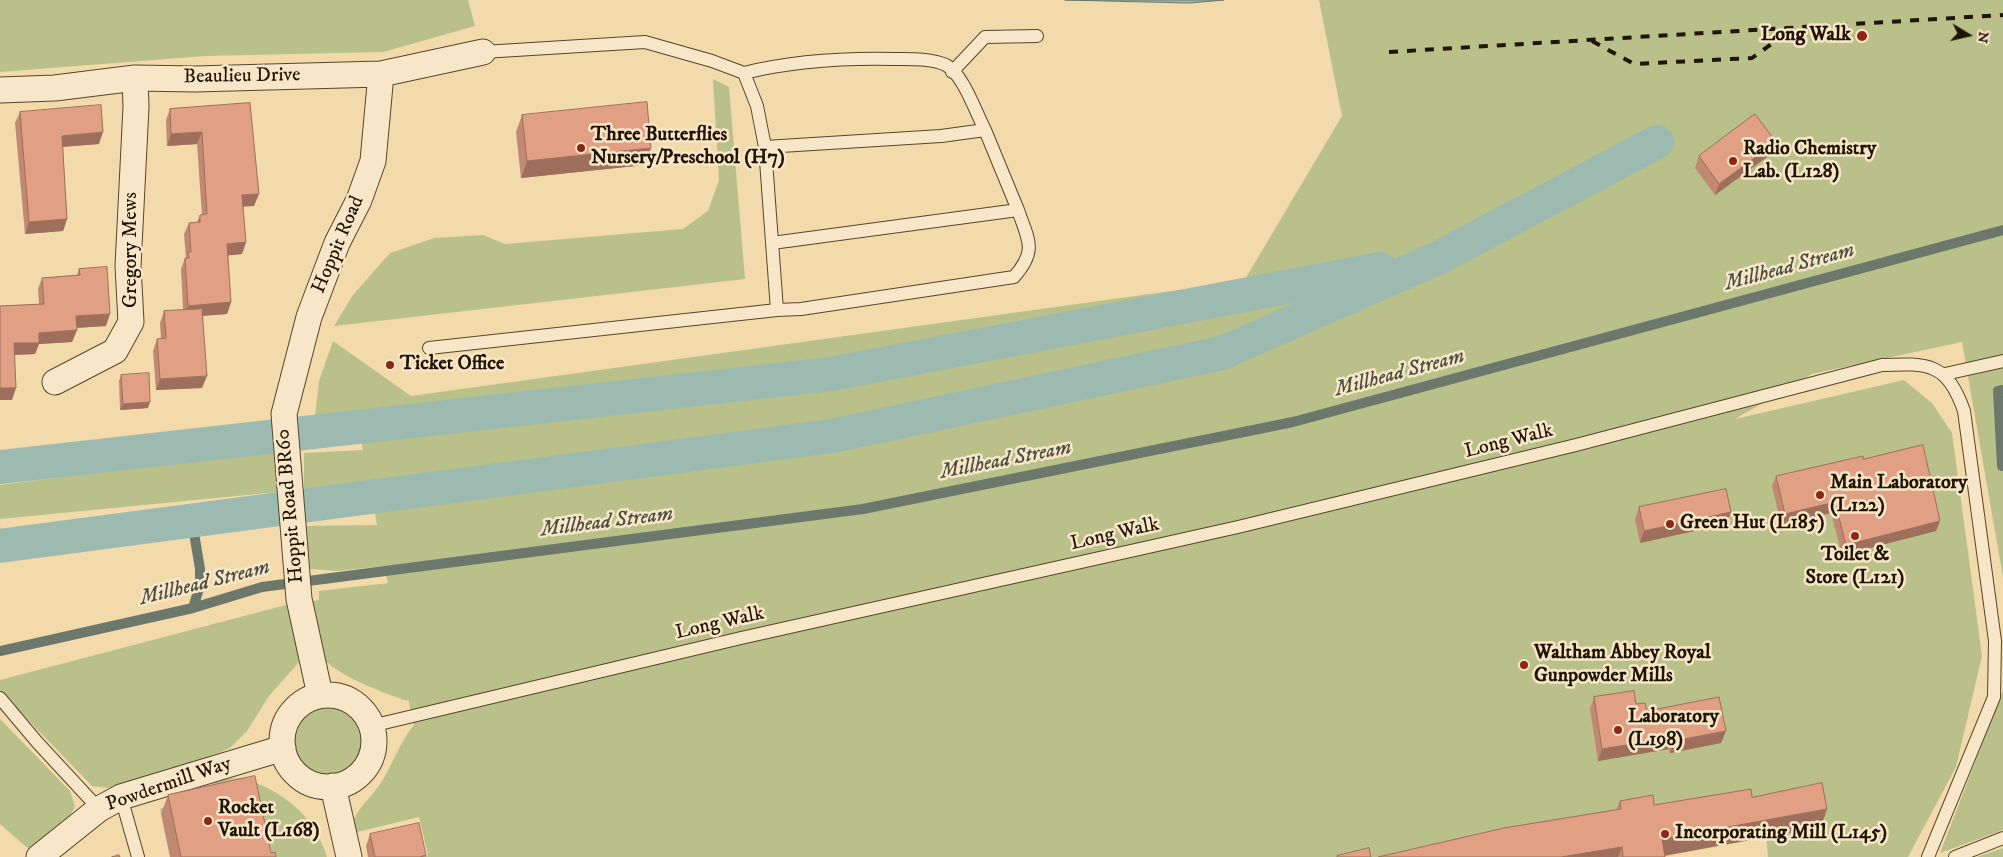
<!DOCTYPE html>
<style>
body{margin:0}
#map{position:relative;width:2003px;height:857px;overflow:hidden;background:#f2daab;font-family:"IM FELL DW Pica",serif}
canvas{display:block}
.north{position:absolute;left:1943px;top:10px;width:50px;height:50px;-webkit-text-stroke:4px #f7e7c8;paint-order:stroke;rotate:99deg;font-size:14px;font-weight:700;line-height:20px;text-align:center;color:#211404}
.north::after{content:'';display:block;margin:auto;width:18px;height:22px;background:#211404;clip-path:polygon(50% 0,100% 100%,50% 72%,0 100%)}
</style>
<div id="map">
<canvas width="2003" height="857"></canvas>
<div class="north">N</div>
</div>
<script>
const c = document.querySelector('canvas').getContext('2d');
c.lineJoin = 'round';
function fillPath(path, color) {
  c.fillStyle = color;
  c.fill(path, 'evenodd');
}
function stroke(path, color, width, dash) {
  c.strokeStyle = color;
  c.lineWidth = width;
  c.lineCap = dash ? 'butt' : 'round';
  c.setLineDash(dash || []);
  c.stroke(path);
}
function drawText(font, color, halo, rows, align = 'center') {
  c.font = font + ' "IM FELL DW Pica",serif';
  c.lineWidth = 5;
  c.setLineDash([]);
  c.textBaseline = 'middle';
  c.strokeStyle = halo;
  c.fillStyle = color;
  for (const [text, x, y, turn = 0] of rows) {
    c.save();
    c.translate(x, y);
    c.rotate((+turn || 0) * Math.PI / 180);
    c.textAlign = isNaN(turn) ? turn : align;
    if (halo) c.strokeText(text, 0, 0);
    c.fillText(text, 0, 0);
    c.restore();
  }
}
const green = new Path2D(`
 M0,0H468L475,26L383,52L205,56L0,72Z
 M1319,0H2003V577L1962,342L1812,374L1735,419L1904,380L1932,403L1952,433L1982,656L1956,767L1908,857H1768L1763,798L1420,857H423L428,855L419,817L349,834C356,808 364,806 378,787C392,768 398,744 414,725L408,699L407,701C384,693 328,673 318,651C313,640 314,614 313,601L319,600V591L388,583L384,566L338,571L310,569L303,526L377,525L370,487L304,491V453L363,450L357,418L314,424L319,381L333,341L411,396L1244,281L1342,116Z
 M713,79L729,87L745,279L334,326L353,295L390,253L434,238L483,235L505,244L683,229L708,211L719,180Z
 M278,449V492L0,519V485Z
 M290,604L299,662L269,696L247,731L230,748L204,759L108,788L92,786L0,691V680Z
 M2003,690V830L1940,853Z
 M288 741a39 39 0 1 1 78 0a39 39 0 1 1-78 0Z
 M0,719L70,791L75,806L68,820L31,851L0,824Z
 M243,778C283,791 314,815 327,857H261L161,814L160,809L223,779Z
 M2003,848V857H1977Z`);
const water = new Path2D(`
 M1065,0H1224L1190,3Z`);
const stream = new Path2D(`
 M2002,466L1998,391L2003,390
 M192,521L200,569V585L193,608
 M0,651L193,608L262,587L863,509L1293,422L2003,230`);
const canal = new Path2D(`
 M0,467L831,374L1380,269
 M0,546L832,436L1222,353L1438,258L1657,142`);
const service = new Path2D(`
 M952,72L985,37L1037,36
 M744,73C793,61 842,58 892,59C909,59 931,58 946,65C963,74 976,113 985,130L941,136L765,147
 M985,130L1018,210
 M772,243L1018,210C1028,240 1038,250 1014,277L801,309L777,310
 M429,348L777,310L765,147L757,106L744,73L712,61L645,42L483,52
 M1945,374L2003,361
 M0,698L37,742L99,809
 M371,726L741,638L1238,527L1576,445L1882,365C1929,363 1947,363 1964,411L1995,641L1994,697L1928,857
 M121,797L138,857
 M1955,857L2003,838`);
const minor = new Path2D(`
 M0,90L55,88L135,78L195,79L381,74L483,52
 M55,382L115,351L131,322L128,266L136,107L135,78
 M320,695L299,599L284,414L309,317L337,243L359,200L373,161L381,74
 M282 741a46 46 0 1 1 92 0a46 46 0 1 1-92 0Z
 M333,786L349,857
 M39,857L99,809L121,797L283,748`);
const rail = new Path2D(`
 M1592,41L1634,64L1752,58L1792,29
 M1389,52L2003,15`);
const wall = new Path2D(`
 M250,103L254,206H243L246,242L242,254L228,255L231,302L227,314L203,316L202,388L156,390L153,351L157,339H161L160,323L164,311L183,310L181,269L185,258H186L184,234L189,223L197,222L200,215H202L197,144L167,146L166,120L170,109Z
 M20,112L99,144L63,147L67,219L63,231L25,234L15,123Z
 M522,115L645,165L521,178L516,132Z
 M1771,154L1715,195L1695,168L1699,156Z
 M79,269L106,326L77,328V330L72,342L39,344L35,354L15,355L12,400L0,306L39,304L38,289L42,278L77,275Z
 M121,375L148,408L120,410L119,381Z
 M1863,459L1940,521L1936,531L1842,555L1831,513L1781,524L1772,486L1776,476Z
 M1639,507L1726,524L1640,543L1635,519Z
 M1594,697L1636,704L1647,711L1721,743L1670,753L1669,749L1598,761L1590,709Z
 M168,795L271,853L276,857H170L161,814Z
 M1752,797L1821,827L1665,856V857H1378L1616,810L1620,801L1654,805Z
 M370,834L426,855V857H368L366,846Z`);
const shadedWall = new Path2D(`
 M103,132L99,144L58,147L62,136Z
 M202,132L197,144L167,146L171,134Z
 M1776,142L1771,154L1715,195L1719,184Z
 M651,148L645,165L521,178L527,161Z
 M259,194L254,206L238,207L242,195Z
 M67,219L63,231L25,234L29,222Z
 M246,242L242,254L223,256L227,244Z
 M231,302L227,314L184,317L188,306Z
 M110,314L106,326L71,328L76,316Z
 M77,330L72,342L39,344L35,354L10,355L14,343L39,333Z
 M207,376L202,388L156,390L160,379Z
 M0,388H16L12,400H0Z
 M150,402L148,408L120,410L123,404Z
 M1835,502L1831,513L1781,524L1785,514Z
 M1731,512L1726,524L1640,543L1644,531Z
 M1940,521L1936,531L1842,555L1846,545Z
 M1726,731L1721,743L1670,753L1674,741Z
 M1674,737L1669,749L1598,761L1602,749Z
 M1827,809L1821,827L1656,857L1662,839Z
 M1622,847L1618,857H1561Z`);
const building = new Path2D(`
 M647,102L651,148L527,161L522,115Z
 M250,103L259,194L242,195L246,242L227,244L231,302L188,306L185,258H189L188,252H191L189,223L200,222V215L207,214L202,132L171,134L170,109Z
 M101,105L103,132L62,136L67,219L29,222L20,112Z
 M1755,114L1776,142L1719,184L1699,156Z
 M107,267L110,314L76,316L77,330L39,333V343H14L16,388H0V306L44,304L42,278L80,275L79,269Z
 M202,309L207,376L160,379L157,339L166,338L164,311Z
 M149,373L150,402L123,404L121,375Z
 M1923,445L1940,521L1846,545L1835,502L1785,514L1776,476L1863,456V459Z
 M1726,489L1731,512L1644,531L1639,507Z
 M1634,691L1636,704L1645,703L1647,711L1719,697L1726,731L1674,741V737L1602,749L1594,697Z
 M255,776L271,853L275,852L276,857H181L168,795Z
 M1822,783L1827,809L1662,839L1665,857H1623L1622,847L1561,857H1378L1504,828L1621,809L1620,801L1653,795L1654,805L1751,789L1752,797Z
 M419,823L426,855L420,857H375L370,834Z
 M1369,848L1371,857H1337V856Z
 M119,855L120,857H112Z`);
const markers = [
 [1862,36,6,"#8f2418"],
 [581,148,5,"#8f2418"],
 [1733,161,5,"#8f2418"],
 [390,365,5,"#8f2418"],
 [1820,495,5,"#8f2418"],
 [1670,524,5,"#8f2418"],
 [1855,536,5,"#8f2418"],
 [1524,665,5,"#8f2418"],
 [1618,730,5,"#8f2418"],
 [208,821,5,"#8f2418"],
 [1665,834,5,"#8f2418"]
];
const poiNames = [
 ["Long Walk",1851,36,"right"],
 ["Three Butterflies",591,136],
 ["Nursery/Preschool (H7)",591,159],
 ["Radio Chemistry",1743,150],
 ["Lab. (L128)",1743,173],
 ["Ticket Office",400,365],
 ["Main Laboratory",1830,484],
 ["(L122)",1830,507],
 ["Green Hut (L185)",1680,524],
 ["Toilet &",1855,556,"center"],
 ["Store (L121)",1855,579,"center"],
 ["Waltham Abbey Royal",1534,654],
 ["Gunpowder Mills",1534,677],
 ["Laboratory",1628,718],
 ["(L198)",1628,741],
 ["Rocket",218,809],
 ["Vault (L168)",218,832],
 ["Incorporating Mill (L145)",1675,834]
];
const streetNames = [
 ["Beaulieu Drive",242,77,-1],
 ["Hoppit Road",339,245,-67],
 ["Gregory Mews",132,250,-90],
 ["Long Walk",1509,442,-14],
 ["Hoppit Road BR60",291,506,-95],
 ["Long Walk",1115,535,-13],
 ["Long Walk",720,624,-13],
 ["Powdermill Way",169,785,-19]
];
const waterNames = [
 ["Millhead Stream",1790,268,-15],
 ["Millhead Stream",1400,374,-15],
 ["Millhead Stream",1006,461,-11],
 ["Millhead Stream",607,523,-7],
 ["Millhead Stream",205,584,-14]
];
fillPath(green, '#bac089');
fillPath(water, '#9cbab0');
stroke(water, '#6b786b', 1);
stroke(stream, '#6b786b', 10);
stroke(canal, '#9cbab0', 34);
stroke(service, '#55462e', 14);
stroke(minor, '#55462e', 27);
stroke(service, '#f7e7c8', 12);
stroke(minor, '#f7e7c8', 25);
stroke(rail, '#211404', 4, [9, 9]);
fillPath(wall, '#c28972');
fillPath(shadedWall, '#9e6f5c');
fillPath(building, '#e19f84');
stroke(building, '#9e6f5c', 1);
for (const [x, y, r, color] of markers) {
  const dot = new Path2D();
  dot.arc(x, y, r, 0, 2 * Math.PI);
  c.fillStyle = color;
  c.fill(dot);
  stroke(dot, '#f7e7c8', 2);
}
drawText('bold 20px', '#211404', '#f7e7c8', poiNames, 'left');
drawText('20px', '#211404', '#f7e7c8', streetNames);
drawText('italic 21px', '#4c4e40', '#f7e7c8', waterNames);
</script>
